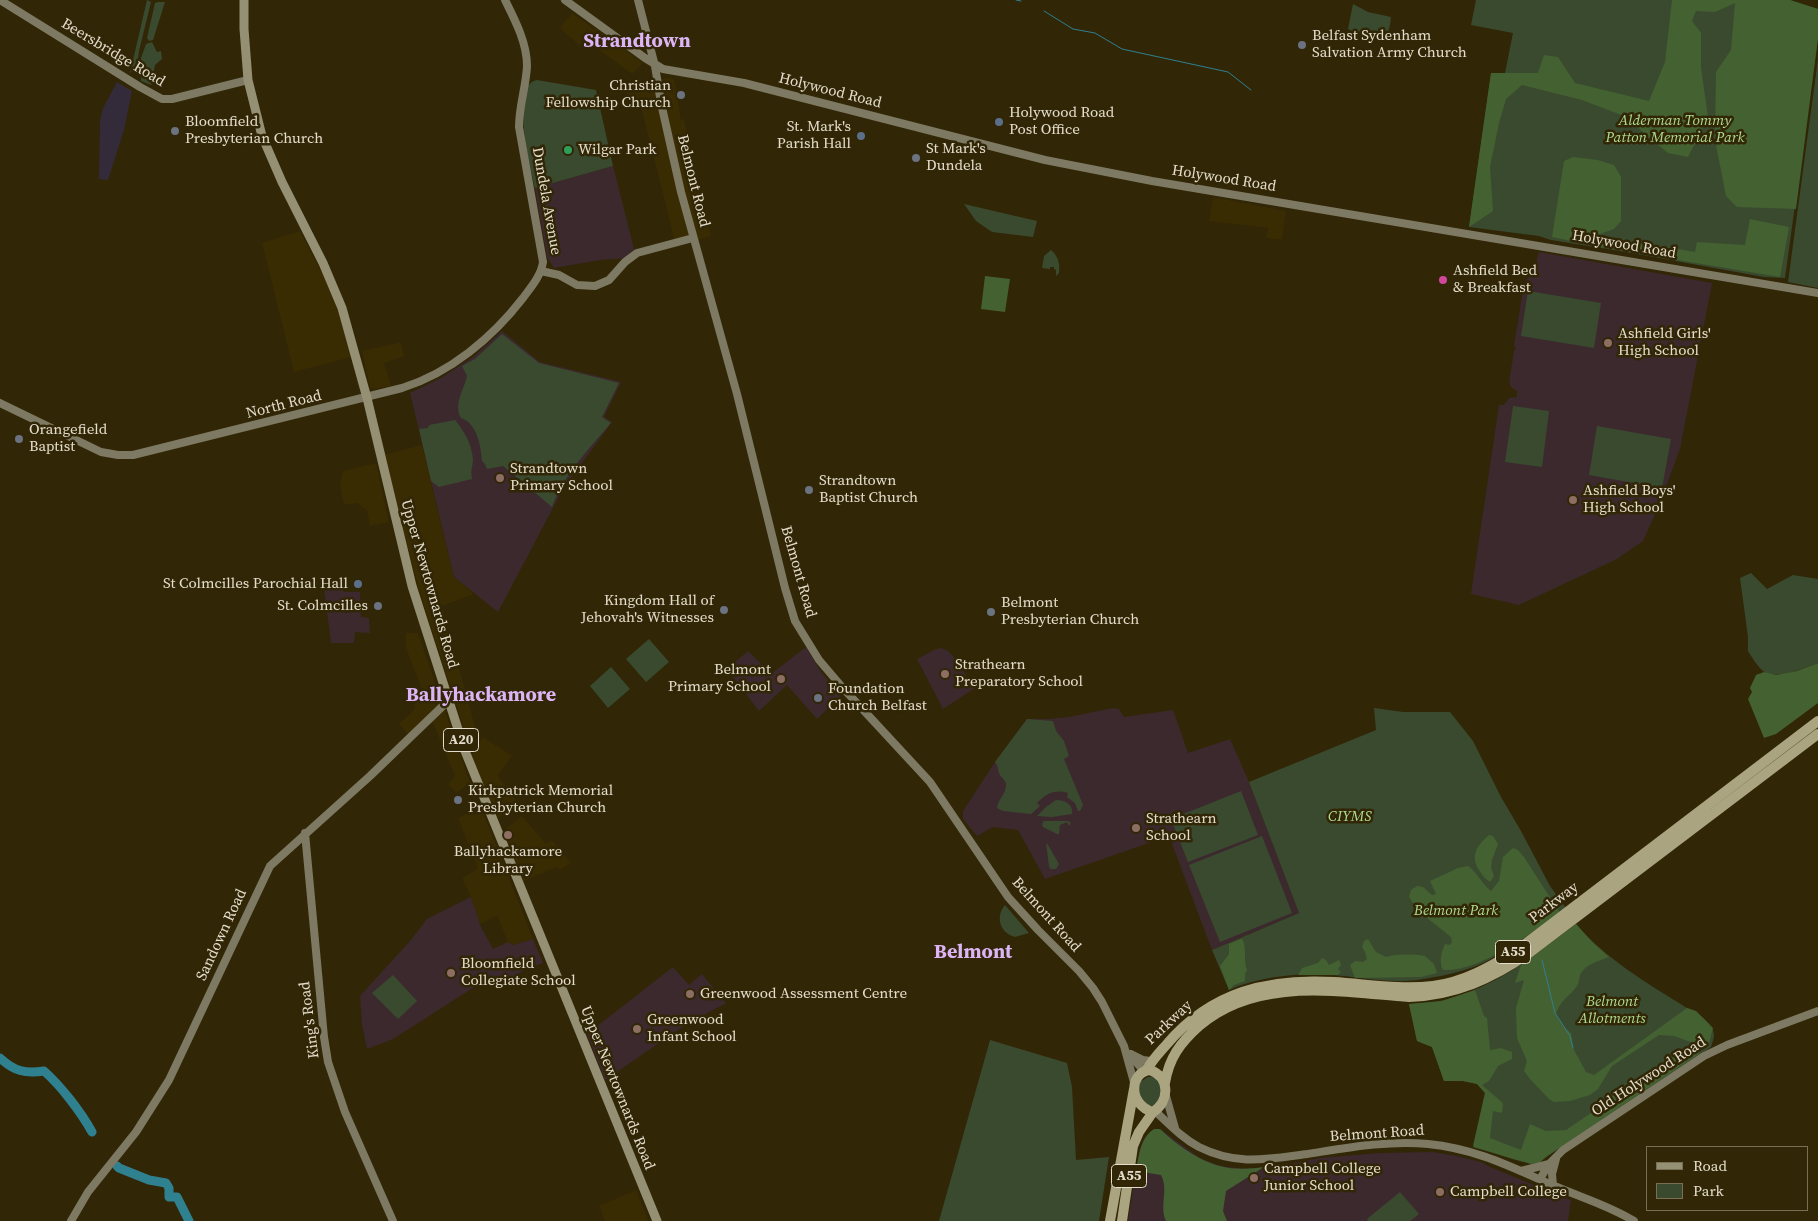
<!DOCTYPE html>
<style>
body{margin:0}
#map{position:relative;width:1818px;height:1221px;overflow:hidden;background:#312606;font-family:"Source Serif 4",serif}
canvas{display:block}
.legend{position:absolute;left:1646px;top:1146px;width:162px;height:65px;box-sizing:border-box;background:#312606;border:1px solid #796f55;margin:0;padding:6px 9px;list-style:none;font-size:15px;color:#e4ddcc}
.legend li{display:flex;align-items:center;gap:10px;height:25px}
.legend b{width:25px;border:1px solid #796f55}
</style>
<div id="map">
<canvas width="1818" height="1221"></canvas>
<ul class="legend">
<li><b style="height:6px;background:#959073"></b>Road</li>
<li><b style="height:14px;background:#3a4a2f"></b>Park</li>
</ul>
</div>
<script>
const c = document.querySelector('canvas').getContext('2d');
c.lineJoin = 'round';
function fillPath(path, color) {
  c.fillStyle = color;
  c.fill(path, 'evenodd');
}
function stroke(path, color, width, dash) {
  c.strokeStyle = color;
  c.lineWidth = width;
  c.lineCap = dash ? 'butt' : 'round';
  c.setLineDash(dash || []);
  c.stroke(path);
}
function drawText(font, color, halo, rows, align = 'center') {
  c.font = font + ' "Source Serif 4",serif';
  c.lineWidth = 5;
  c.setLineDash([]);
  c.textBaseline = 'middle';
  c.strokeStyle = halo;
  c.fillStyle = color;
  for (const [text, x, y, turn = 0] of rows) {
    c.save();
    c.translate(x, y);
    c.rotate((+turn || 0) * Math.PI / 180);
    c.textAlign = isNaN(turn) ? turn : align;
    if (halo) c.strokeText(text, 0, 0);
    c.fillText(text, 0, 0);
    c.restore();
  }
}
const built = new Path2D(`
 M572,13L593,28L597,29L643,63L632,74L588,42L579,45L560,28Z
 M669,78L674,79L681,120L684,119L711,236L676,246L640,103L629,105L625,86Z
 M1213,197L1286,211L1282,240L1266,238L1268,228L1209,221Z
 M300,231L333,294L352,357L294,372L262,243Z
 M401,342L404,356L384,363L391,386L373,389L370,387L362,351Z
 M422,445L454,577L474,594L442,606L476,730L468,741L420,593L383,455Z
 M376,463L389,522L370,526L367,510L357,503L344,505L340,485L343,471Z
 M406,633H418L470,783L456,793L448,784L455,776L430,716L409,735L399,724L415,709L412,693L422,690L406,648Z
 M483,737L512,756L498,776L519,805L498,818L472,756Z
 M481,807L533,939L513,945L508,942L497,916L480,924L471,897L462,879L478,868L458,818Z
 M522,816L546,844L552,840L571,863L560,870L556,867L524,881L503,831Z
 M636,1190L649,1221H605L599,1206Z`);
const industrial = new Path2D(`
 M117,82L132,91L124,130L108,180L99,179L100,120L103,108Z`);
const education = new Path2D(`
 M613,166L634,249L625,258L600,260L554,268L547,257L535,188Z
 M1539,252L1712,283L1680,449L1658,508L1643,541L1617,559L1519,605L1471,594L1499,405H1504L1509,398L1517,397V391L1511,387L1509,382L1514,351L1516,349L1514,346L1521,302L1524,284L1535,267Z
 M502,331L540,362L621,382L604,417L612,422L563,489L498,612L454,577L410,393L441,378L473,357Z
 M342,578L344,592H360L361,617L369,618L370,633L355,632L354,643H331L323,581Z
 M806,647L821,672L841,696L817,719L787,685L759,711L727,669L748,651L771,674Z
 M941,648L948,651L953,656L975,688L943,709L917,659L934,650Z
 M1113,708L1119,709L1124,717L1173,710L1188,753L1230,739L1249,782L1299,913L1212,950L1169,836L1045,879L1018,830L993,827L977,836L963,819V811L995,762L1027,719H1049L1069,717Z
 M471,897L481,927L493,949L508,942L513,945L533,939L543,963L527,969L499,984L490,977L393,1039L367,1049L362,1024L360,996L410,941L427,919Z
 M673,967L689,985L702,974L726,1003L687,1024L605,1080L587,1034Z
 M1154,1129H1160L1200,1158L1220,1166L1247,1169L1283,1165L1320,1158L1380,1153L1433,1152L1456,1156L1481,1162L1490,1167L1571,1200L1568,1221H1128L1140,1148L1145,1137Z`);
const green = new Path2D(`
 M147,0L151,2L139,51L137,68L130,73Z
 M1476,0H1790L1818,9V38L1785,278L1764,277L1626,252L1551,240L1539,236L1469,227L1491,73H1505L1513,33L1471,25Z
 M158,2H165L153,40L149,41L147,38L155,3Z
 M1353,4L1368,12L1391,17C1390,23 1390,32 1385,36C1378,43 1356,33 1348,29Z
 M152,42L157,52L161,51L162,59L155,65L151,85L141,81V58L146,44Z
 M1818,59V288L1788,282Z
 M537,80L596,90L613,166L535,188C531,169 509,85 537,80Z
 M964,204L1037,221L1033,237L992,232L976,221Z
 M1051,250C1058,256 1060,263 1059,273L1056,276V270L1054,269V267H1050V269L1042,268L1044,256Z
 M1528,291L1601,303L1594,348L1521,336Z
 M502,334L539,363L619,383L602,417L611,423C589,449 564,474 552,507L503,466L487,469L485,464L482,461C481,446 477,423 461,418C453,404 464,390 467,376L462,366L475,359Z
 M1513,406L1549,411L1542,467L1505,462Z
 M455,420C465,432 471,443 473,459C473,467 470,468 472,479L439,487L431,481L419,429L428,428L429,425Z
 M1597,426L1671,439L1662,488L1589,475Z
 M1751,573L1767,589L1793,575L1818,579V663C1804,668 1776,681 1763,671C1757,666 1752,657 1748,651V637L1740,578Z
 M649,639L669,662L646,682L626,659Z
 M611,667L630,689L608,708L590,686Z
 M1374,708L1403,712H1450L1473,741L1501,797L1521,831L1550,886L1566,908C1540,928 1513,948 1483,963C1464,972 1438,977 1417,980C1384,984 1351,975 1318,974C1288,974 1255,978 1229,990L1212,950L1299,913L1249,782L1376,730Z
 M1027,719L1053,721L1056,731L1064,741L1069,756L1064,759L1083,805L1080,811H1078L1075,803L1067,797L1068,793C1054,789 1046,794 1037,803L1040,806L1031,814L1003,811L997,808C998,799 1007,793 1006,784C1005,779 1001,778 999,773C998,769 998,766 995,762Z
 M1241,791L1258,835L1188,862L1171,819Z
 M1056,800C1065,800 1073,804 1072,814L1052,817L1037,816L1046,807Z
 M1044,821H1068L1071,823L1069,826L1067,822L1060,825L1059,834H1057L1043,827L1042,824Z
 M1262,836L1292,913L1220,942L1189,865Z
 M1046,843L1048,845L1059,864L1056,869H1050L1049,866Z
 M1005,905L1029,933L1015,937C1000,933 995,917 1005,905Z
 M1576,924C1607,960 1647,983 1687,1008C1696,1011 1714,1024 1714,1035C1714,1039 1712,1043 1711,1047L1546,1157L1539,1163C1517,1164 1494,1152 1473,1145L1485,1093L1477,1084L1463,1081H1444L1432,1047L1417,1041L1409,1004C1420,1003 1433,1003 1444,1000C1495,987 1536,956 1576,924Z
 M393,975L417,1001L398,1019L372,993Z
 M990,1040L1067,1063L1072,1087L1076,1160L1109,1157L1099,1221H939Z
 M1148,1077H1153L1160,1082L1163,1095L1155,1105L1150,1106L1142,1102L1138,1085L1140,1082Z
 M1400,1192L1419,1214L1410,1221H1368L1367,1219Z`);
const forest = new Path2D(`
 M1672,0H1790L1818,9V38L1796,209L1737,207L1726,196L1715,140L1716,72L1731,50L1735,3L1715,12L1696,11L1692,21L1701,33V68L1708,117L1688,157L1668,153L1624,116L1582,100L1522,85L1506,99L1499,123L1490,167L1493,211L1469,227L1491,73H1538L1544,55L1558,57L1575,83L1649,101L1665,62Z
 M1573,157L1598,160L1614,165L1621,177V221L1614,229L1597,235L1590,245L1552,237L1564,161Z
 M1750,219L1789,227L1780,277L1594,246L1599,239L1608,237L1695,252L1697,242L1745,245Z
 M985,276L1010,279L1005,312L981,309Z
 M1818,663V703L1776,734L1764,738L1748,699L1752,692L1750,688L1756,675L1764,672L1776,675L1797,671Z
 M1489,835L1493,836L1498,844L1492,860L1491,868L1494,876L1490,882C1485,879 1482,875 1479,870C1470,856 1477,845 1489,835Z
 M1513,848L1518,850L1524,857L1560,913C1531,933 1480,972 1443,970C1439,963 1441,952 1445,944L1450,945L1452,942L1451,937C1436,924 1418,914 1409,897L1411,890L1417,886L1423,887L1432,895L1436,894L1430,881L1458,868L1468,866C1478,873 1481,883 1491,891L1499,881L1503,857Z
 M1576,924L1592,942L1609,957C1599,961 1585,964 1580,975C1579,979 1579,983 1577,986C1569,997 1561,999 1556,1014L1564,1027L1571,1033L1573,1048L1586,1072L1594,1075L1687,1008L1696,1011L1713,1028L1709,1043L1702,1046L1674,1036L1659,1035L1612,1066L1598,1089L1590,1095L1570,1101L1554,1102L1549,1099L1530,1079L1524,1071L1527,1061L1517,1038L1516,1008L1524,980L1515,983L1521,965Z
 M1241,939L1243,940C1247,952 1243,960 1247,970L1245,974V981L1234,985L1229,990L1220,966L1229,954V944Z
 M1368,939L1376,952L1386,957C1398,954 1411,954 1425,956L1434,964L1437,973L1421,977L1355,978L1350,965L1355,961L1363,962L1367,959L1365,952L1362,947L1364,941Z
 M1322,958L1326,960L1329,965L1339,960L1341,965L1338,969L1341,972L1338,975H1298L1302,968L1318,963Z
 M1475,990L1484,1016L1487,1018L1490,1050L1501,1048L1512,1052V1059L1498,1066L1489,1081L1482,1085L1503,1103L1502,1113L1493,1111L1490,1138L1521,1150L1530,1124L1546,1131L1566,1130L1594,1111L1606,1099L1691,1047L1700,1053L1546,1157L1539,1163L1531,1164L1473,1147L1485,1093L1477,1084L1463,1081H1444L1432,1047L1417,1041L1409,1004L1442,1001Z
 M1154,1129H1160C1176,1144 1199,1161 1220,1166C1234,1170 1250,1169 1264,1167L1226,1191L1223,1211L1227,1221H1166C1159,1206 1169,1190 1161,1175L1136,1171C1139,1156 1140,1138 1154,1129Z`);
const stream = new Path2D(`
 M1016,0L1021,1
 M1044,11L1073,29L1095,33L1122,49L1228,72L1251,90
 M1542,960L1555,1013L1570,1036L1573,1048`);
const river = new Path2D(`
 M0,1058C14,1071 25,1074 44,1071C61,1086 81,1112 92,1132
 M117,1166L119,1168L149,1180L166,1183L169,1188V1197H177L189,1221`);
const secondary = new Path2D(`
 M0,0L140,87L162,99H172L248,80
 M565,0L645,58L663,69L744,83L1045,160L1152,181L1818,293
 M638,0L655,66L661,103L681,192L737,394L785,588L795,621L819,660L842,687L930,782L1008,897L1038,930L1079,971L1093,988L1102,1002L1124,1046L1135,1086
 M541,271L559,275L577,285L595,286L609,280L625,262L637,253L693,238
 M0,403L101,452L118,455H133L402,388C450,373 492,338 523,298C531,287 541,276 543,262L519,127C519,106 526,87 527,66C527,43 515,20 505,0
 M305,833L324,1037L328,1062L345,1112L393,1221
 M1129,1054L1144,1071
 M1131,1054L1143,1060L1151,1061
 M1166,1096L1175,1128
 M1155,1111C1169,1124 1182,1138 1199,1147C1237,1166 1267,1159 1307,1154C1346,1148 1388,1140 1428,1144C1478,1149 1513,1168 1557,1187C1583,1198 1610,1206 1634,1221
 M1521,1171L1549,1164
 M1540,1179L1549,1164L1563,1150L1704,1056L1727,1045L1818,1011
 M1553,1185L1552,1174L1556,1159
 M71,1221L88,1192L136,1132L169,1080L270,866L370,776L448,701`);
const primary = new Path2D(`
 M244,0V29L248,80L262,136L282,182L323,263L342,308L367,398L412,586L465,751L657,1221`);
const highway = new Path2D(`
 M1150,1070C1170,1077 1170,1101 1153,1112C1128,1105 1129,1072 1150,1070Z
 M1146,1071C1152,1060 1159,1053 1167,1044C1211,992 1268,978 1334,982C1367,984 1400,990 1433,986C1464,982 1490,967 1516,951L1818,721
 M1165,1083C1169,1058 1180,1043 1199,1026C1257,976 1339,992 1409,997C1455,995 1492,979 1529,953L1818,734
 M1110,1221L1134,1089
 M1122,1221L1133,1146L1139,1132L1153,1112`);
const markers = [
 [1302,45,5,"#6b7280"],
 [681,95,5,"#6b7280"],
 [999,122,5,"#5c6f8a"],
 [175,131,5,"#6b7280"],
 [861,136,5,"#5c6f8a"],
 [568,150,5,"#2e9e5b"],
 [916,158,5,"#6b7280"],
 [1443,280,5,"#d1479c"],
 [1608,343,5,"#8d6e63"],
 [19,439,5,"#6b7280"],
 [500,478,5,"#8d6e63"],
 [809,490,5,"#6b7280"],
 [1573,500,5,"#8d6e63"],
 [358,584,5,"#5c6f8a"],
 [378,606,5,"#6b7280"],
 [724,610,5,"#6b7280"],
 [991,612,5,"#6b7280"],
 [945,674,5,"#8d6e63"],
 [781,679,5,"#8d6e63"],
 [818,698,5,"#6b7280"],
 [458,800,5,"#6b7280"],
 [1136,828,5,"#8d6e63"],
 [508,835,5,"#8d6e63"],
 [451,973,5,"#8d6e63"],
 [690,994,5,"#8d6e63"],
 [637,1029,5,"#8d6e63"],
 [1254,1178,5,"#8d6e63"],
 [1440,1192,5,"#8d6e63"]
];
const shields = [
 [461,740,35],
 [1513,952,35],
 [1129,1176,35]
];
const shieldNames = [
 ["A20",461,740],
 ["A55",1513,952],
 ["A55",1129,1176]
];
const poiNames = [
 ["Belfast Sydenham",1312,36],
 ["Salvation Army Church",1312,53],
 ["Christian",671,86,"right"],
 ["Fellowship Church",671,103,"right"],
 ["Holywood Road",1009,113],
 ["Post Office",1009,130],
 ["Bloomfield",185,122],
 ["Presbyterian Church",185,139],
 ["St. Mark's",851,127,"right"],
 ["Parish Hall",851,144,"right"],
 ["St Mark's",926,149],
 ["Dundela",926,166],
 ["Wilgar Park",578,150],
 ["Ashfield Bed",1453,271],
 ["& Breakfast",1453,288],
 ["Ashfield Girls'",1618,334],
 ["High School",1618,351],
 ["Orangefield",29,430],
 ["Baptist",29,447],
 ["Strandtown",510,469],
 ["Primary School",510,486],
 ["Strandtown",819,481],
 ["Baptist Church",819,498],
 ["Ashfield Boys'",1583,491],
 ["High School",1583,508],
 ["St Colmcilles Parochial Hall",348,584,"right"],
 ["Kingdom Hall of",714,601,"right"],
 ["Jehovah's Witnesses",714,618,"right"],
 ["Belmont",1001,603],
 ["Presbyterian Church",1001,620],
 ["St. Colmcilles",368,606,"right"],
 ["Strathearn",955,665],
 ["Preparatory School",955,682],
 ["Belmont",771,670,"right"],
 ["Primary School",771,687,"right"],
 ["Foundation",828,689],
 ["Church Belfast",828,706],
 ["Kirkpatrick Memorial",468,791],
 ["Presbyterian Church",468,808],
 ["Strathearn",1146,819],
 ["School",1146,836],
 ["Ballyhackamore",508,852,"center"],
 ["Library",508,869,"center"],
 ["Bloomfield",461,964],
 ["Collegiate School",461,981],
 ["Greenwood Assessment Centre",700,994],
 ["Greenwood",647,1020],
 ["Infant School",647,1037],
 ["Campbell College",1264,1169],
 ["Junior School",1264,1186],
 ["Campbell College",1450,1192]
];
const streetNames = [
 ["Beersbridge Road",113,53,31],
 ["Holywood Road",830,91,14],
 ["Holywood Road",1224,179,9],
 ["Belmont Road",693,181,76],
 ["Dundela Avenue",546,201,80],
 ["Holywood Road",1624,245,10],
 ["North Road",284,405,-14],
 ["Belmont Road",798,572,74],
 ["Upper Newtownards Road",429,584,74],
 ["Parkway",1554,903,-37],
 ["Belmont Road",1046,915,48],
 ["Sandown Road",222,935,-65],
 ["King's Road",310,1020,-97],
 ["Parkway",1169,1023,-43],
 ["Old Holywood Road",1649,1077,-33],
 ["Upper Newtownards Road",617,1088,68],
 ["Belmont Road",1377,1134,-4]
];
const parkNames = [
 ["Alderman Tommy",1675,121],
 ["Patton Memorial Park",1675,138],
 ["CIYMS",1350,817],
 ["Belmont Park",1456,911],
 ["Belmont",1612,1002],
 ["Allotments",1612,1019]
];
const districtNames = [
 ["Strandtown",637,42],
 ["Ballyhackamore",481,696],
 ["Belmont",973,953]
];
fillPath(built, '#392b02');
fillPath(industrial, '#342b3a');
fillPath(education, '#3c292e');
fillPath(green, '#3a4a2f');
fillPath(forest, '#446131');
stroke(stream, '#308190', 1);
stroke(river, '#308190', 9);
stroke(secondary, '#7d7963', 8);
stroke(primary, '#959073', 9);
stroke(highway, '#aaa481', 10);
for (const [x, y, r, color] of markers) {
  const dot = new Path2D();
  dot.arc(x, y, r, 0, 2 * Math.PI);
  c.fillStyle = color;
  c.fill(dot);
  stroke(dot, '#312606', 2);
}
for (const [x, y, w] of shields) {
  const box = new Path2D();
  box.roundRect(x - w / 2, y - 11.5, w, 23, 4);
  c.fillStyle = '#312606';
  c.fill(box);
  stroke(box, '#e4ddcc', 1);
}
drawText('bold 14px', '#e4ddcc', null, shieldNames);
drawText('15px', '#e4ddcc', '#312606', poiNames, 'left');
drawText('15px', '#e4ddcc', '#312606', streetNames);
drawText('italic 15px', '#aedb90', '#312606', parkNames);
drawText('bold 20px', '#ddb5f7', '#312606', districtNames);
</script>
